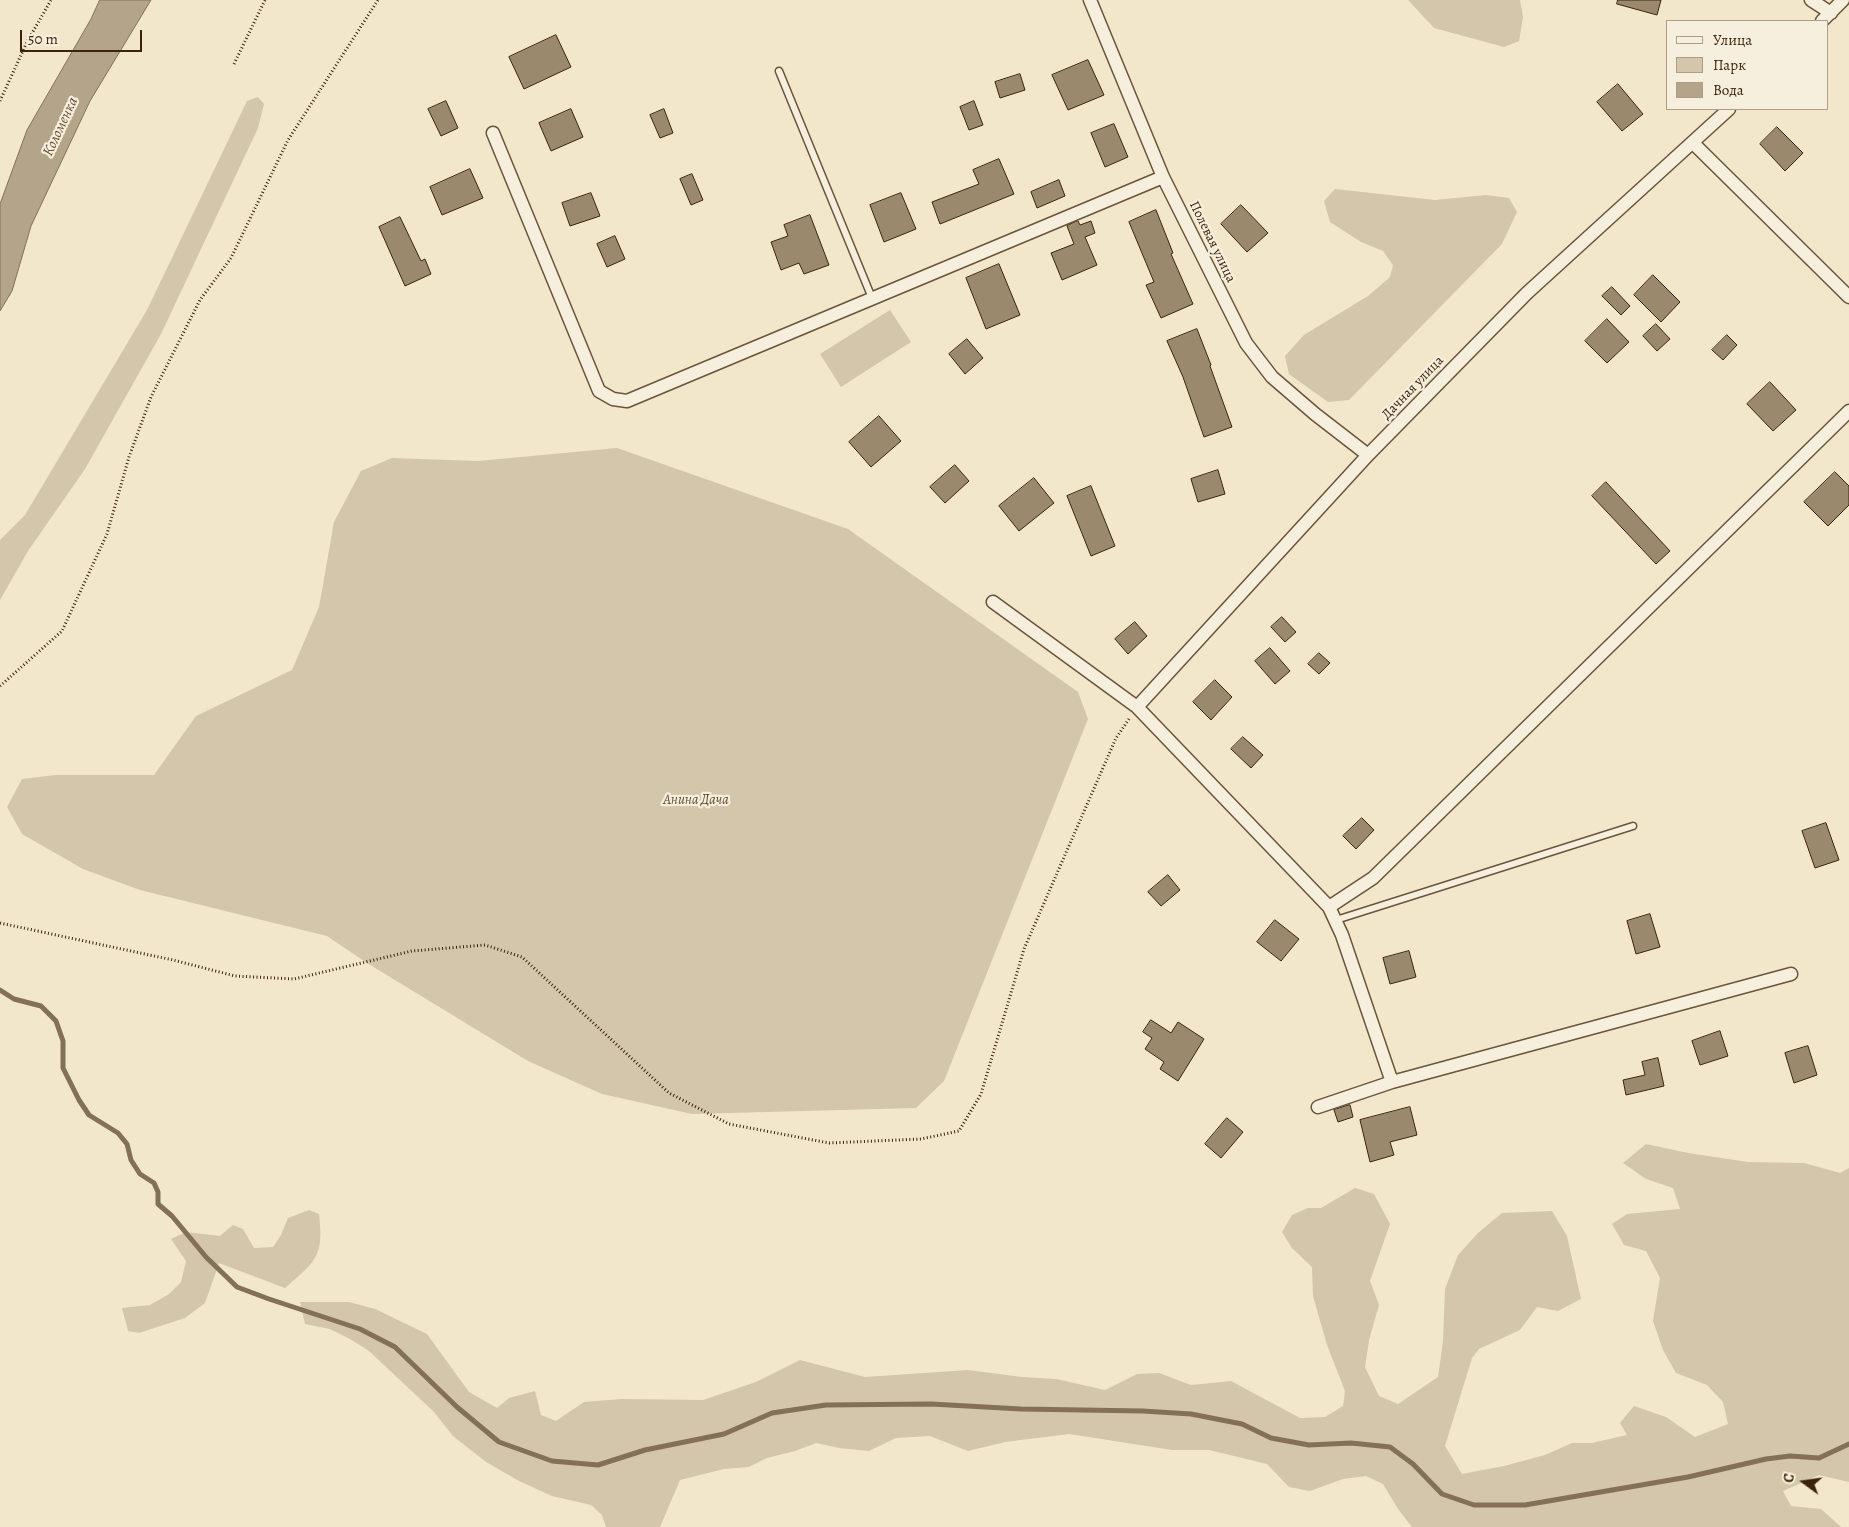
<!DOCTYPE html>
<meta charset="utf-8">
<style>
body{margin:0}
#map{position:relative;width:1849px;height:1527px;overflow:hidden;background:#f2e7cb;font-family:Alegreya,serif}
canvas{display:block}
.legend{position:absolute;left:1666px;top:20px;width:162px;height:90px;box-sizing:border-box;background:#f7efdd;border:1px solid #ad9d89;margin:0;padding:6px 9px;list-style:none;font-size:15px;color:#3d230a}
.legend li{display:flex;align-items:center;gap:10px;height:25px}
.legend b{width:25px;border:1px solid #ad9d89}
.north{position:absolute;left:1779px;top:1457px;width:50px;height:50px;-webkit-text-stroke:4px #f7efdd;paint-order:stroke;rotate:284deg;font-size:14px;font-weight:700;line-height:20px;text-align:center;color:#3d230a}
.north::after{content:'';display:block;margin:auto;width:18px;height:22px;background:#3d230a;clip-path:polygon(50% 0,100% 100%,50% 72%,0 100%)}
.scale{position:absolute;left:20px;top:30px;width:122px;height:22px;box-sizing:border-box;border:2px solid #3d230a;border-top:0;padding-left:6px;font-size:15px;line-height:18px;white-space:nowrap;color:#3d230a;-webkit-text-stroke:4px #f7efdd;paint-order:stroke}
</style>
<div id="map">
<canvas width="1849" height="1527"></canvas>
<ul class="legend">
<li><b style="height:6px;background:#f7efdd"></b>Улица</li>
<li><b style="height:14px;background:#d3c6aa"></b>Парк</li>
<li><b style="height:14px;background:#b4a489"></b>Вода</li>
</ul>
<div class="north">С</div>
<div class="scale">50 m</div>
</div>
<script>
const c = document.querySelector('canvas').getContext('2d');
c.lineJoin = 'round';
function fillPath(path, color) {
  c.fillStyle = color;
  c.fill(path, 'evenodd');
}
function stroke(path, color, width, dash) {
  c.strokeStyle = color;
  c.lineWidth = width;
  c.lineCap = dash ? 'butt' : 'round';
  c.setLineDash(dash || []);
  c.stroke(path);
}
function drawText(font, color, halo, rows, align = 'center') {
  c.font = font + ' Alegreya,serif';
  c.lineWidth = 4.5;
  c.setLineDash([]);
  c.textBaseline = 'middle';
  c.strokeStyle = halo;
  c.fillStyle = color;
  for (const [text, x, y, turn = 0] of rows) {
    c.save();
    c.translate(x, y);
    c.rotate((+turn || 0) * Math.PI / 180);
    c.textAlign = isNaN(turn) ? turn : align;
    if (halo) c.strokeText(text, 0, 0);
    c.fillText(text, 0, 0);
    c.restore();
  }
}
const green = new Path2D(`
 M1408,0H1520L1523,17L1519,41L1504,47L1434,28Z
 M258,97L264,104L258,128L161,334L85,469L28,551L0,600V540L25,515L147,310L247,101Z
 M1335,189L1435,200L1486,195L1509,198L1517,212L1502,244L1349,400L1328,402L1289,374L1285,356L1304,335L1368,296L1390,277L1393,265L1383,251L1361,242L1330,222L1324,201Z
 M890,310L911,342L841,387L820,354Z
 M617,448L848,529L1078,692L1088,719L944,1081L916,1108L692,1114L602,1094L528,1061L367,963L327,936L140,890L83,869L22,834L7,807L22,779L56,775H154L196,716L292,670L319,607L334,522L361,471L392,458L478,461Z
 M1646,1144L1688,1153L1748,1162L1804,1163L1840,1173L1849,1168V1482L1819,1475L1783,1491L1791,1506L1821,1509L1841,1527H1412L1398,1509L1383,1484L1366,1476L1343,1479L1310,1491L1289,1487L1267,1464L1234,1456L1209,1450H1172L1069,1434L1005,1442L968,1451L930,1436L896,1438L869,1451L839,1448L816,1443L795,1451L767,1458L749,1467L724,1469L680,1480L660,1527H606L602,1515L591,1505L552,1496L519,1481L486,1462L453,1436L434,1412L369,1351L350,1339L330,1329L305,1324L300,1302H349L375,1309L427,1334L469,1392L497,1408L509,1398L535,1391L541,1415L556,1421L584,1402L621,1399L703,1400L756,1382L800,1360L865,1377L968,1370L1022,1377L1056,1379L1105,1390L1137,1374L1159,1373L1191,1385L1231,1381L1300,1418L1325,1417L1343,1406L1345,1391L1327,1345L1313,1296L1312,1267L1292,1248L1282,1232L1292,1215L1308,1208H1321L1355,1188L1374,1194L1390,1224L1370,1281L1379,1305L1369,1340L1365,1367L1379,1396L1398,1404L1438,1377L1443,1341L1445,1289L1458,1255L1478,1233L1502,1213L1552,1211L1567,1236L1581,1299L1558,1311L1537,1307L1520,1330L1479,1349L1472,1358L1445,1446L1462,1474L1504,1466L1545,1455L1572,1443H1592L1627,1435L1620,1423L1634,1406L1666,1417L1695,1437L1728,1424L1723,1402L1707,1385L1676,1373L1663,1350L1653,1321L1660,1278L1646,1251L1624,1245L1612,1224L1627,1214L1680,1209L1673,1188L1646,1179L1623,1163Z
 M309,1210L319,1214C324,1257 316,1261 285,1288L219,1263L205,1303L185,1318L139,1333L128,1331L122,1308L150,1305L169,1294L181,1282L186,1261L171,1239L186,1232L220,1236L233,1225L243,1229L254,1248L273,1247L281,1235L288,1218Z`);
const water = new Path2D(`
 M100,0H151L90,101L31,226L12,291L0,311V204L27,130L91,19Z`);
const stream = new Path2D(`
 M0,990L14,999L41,1006L56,1021L63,1041V1068L79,1100L89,1115L118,1133L127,1144L131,1160L140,1174L154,1183L158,1192V1204L172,1216L206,1257L237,1287L269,1299L360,1329L395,1347L457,1407L499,1442L552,1461L598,1465L645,1450L724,1434L772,1413L826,1405L931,1404L1021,1409L1143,1411L1191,1414L1242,1424L1271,1438L1309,1445L1351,1443L1390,1447L1413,1464L1442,1494L1474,1505H1525L1688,1477L1766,1459L1790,1456L1819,1458L1849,1444`);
const building = new Path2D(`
 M1618,0H1661L1657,15L1617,4Z
 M556,35L571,67L524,89L509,57Z
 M1088,60L1104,95L1068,110L1052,75Z
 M1020,74L1025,90L1000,98L995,82Z
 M1618,84L1643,114L1622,131L1597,102Z
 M446,101L458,128L441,136L428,109Z
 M974,101L983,125L969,130L960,107Z
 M571,109L583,137L551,151L539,123Z
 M664,109L673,133L660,138L650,115Z
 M1114,124L1128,157L1105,167L1091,133Z
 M1777,127L1803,153L1785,171L1760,144Z
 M999,159L1014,194L940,224L932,202L979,184L973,170Z
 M470,169L483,198L442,215L430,187Z
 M692,174L703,200L691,205L680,179Z
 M1059,180L1065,196L1037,208L1031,192Z
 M591,193L600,216L570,226L562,203Z
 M901,193L916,229L884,242L870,205Z
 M1241,205L1268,233L1247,252L1221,224Z
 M1156,210L1173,253L1171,254L1193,304L1161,318L1146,285L1154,282L1129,222Z
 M810,215L829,265L804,274L799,263L781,270L771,242L788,236L784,225Z
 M400,217L421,261L425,259L431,274L405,286L379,227Z
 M1078,221L1080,225L1091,221L1095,233L1085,237L1097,265L1062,280L1051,253L1074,244L1067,226Z
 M615,236L625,259L607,267L597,244Z
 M999,264L1020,315L986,329L966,278Z
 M1653,275L1680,302L1661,322L1634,295Z
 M1612,287L1630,306L1621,315L1602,296Z
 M1607,319L1629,342L1607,363L1585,341Z
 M1656,324L1670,339L1657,351L1643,336Z
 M1197,329L1211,365L1210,366L1232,427L1204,437L1183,377L1167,341Z
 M1727,335L1737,345L1723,360L1712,350Z
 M967,339L983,358L965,374L949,354Z
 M1770,382L1796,410L1773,431L1747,404Z
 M879,416L901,441L871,467L849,442Z
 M955,465L969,481L945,503L930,487Z
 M1218,470L1225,494L1198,502L1191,479Z
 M1835,472L1849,486V505L1828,526L1804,502Z
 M1034,478L1054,503L1019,531L999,506Z
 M1606,482L1670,551L1656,564L1592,496Z
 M1091,486L1115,546L1091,556L1067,496Z
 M1282,617L1296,632L1285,642L1271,627Z
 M1135,622L1147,636L1128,654L1115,639Z
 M1270,648L1290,671L1275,684L1255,661Z
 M1319,653L1330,663L1319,674L1308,664Z
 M1215,680L1232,697L1211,720L1193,702Z
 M1243,737L1263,755L1251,768L1231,749Z
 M1362,818L1374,830L1356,849L1343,836Z
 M1826,823L1839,860L1815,868L1802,831Z
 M1168,875L1180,890L1161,906L1148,892Z
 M1650,914L1660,947L1636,954L1627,921Z
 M1275,920L1299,939L1281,961L1257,942Z
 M1409,951L1416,977L1390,984L1383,958Z
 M1151,1020L1171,1033L1178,1022L1204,1039L1178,1081L1160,1069L1164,1062L1145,1049L1152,1038L1143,1032Z
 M1720,1031L1728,1056L1700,1065L1692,1041Z
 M1808,1046L1817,1075L1794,1083L1785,1053Z
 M1658,1058L1664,1086L1626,1095L1623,1080L1645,1075L1642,1062Z
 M1350,1105L1353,1117L1338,1122L1334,1110Z
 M1410,1107L1417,1135L1390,1142L1394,1155L1370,1162L1360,1120Z
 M1227,1118L1243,1132L1221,1158L1205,1144Z`);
const path = new Path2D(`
 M234,64L265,0
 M0,101L27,42L51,0
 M0,686L62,631L107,534L129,457L151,397L200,300L231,258L288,140L378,0
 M0,923L173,960L235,976L294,979L412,951L485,945L522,957L669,1093L729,1124L829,1143L921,1139L959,1131L981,1094L1024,949L1116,738L1129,719`);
const service = new Path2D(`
 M779,71L872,298
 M1336,920L1633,826`);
const minor = new Path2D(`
 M1090,0L1163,177L1246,343L1272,377L1315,414L1368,455
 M1811,0L1831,13
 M1822,21L1843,0
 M493,133L599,391L613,399L627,401L1163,177
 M1693,143L1849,297
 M993,602L1137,707L1329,907L1342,935L1392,1082
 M1137,707L1368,455L1527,293L1729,109
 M1329,907L1373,878L1849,411
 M1318,1107L1392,1082L1791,974`);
const streetNames = [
 ["Полевая улица",1212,242,64],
 ["Дачная улица",1413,388,-46]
];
const parkNames = [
 ["Анина Дача",696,801]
];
const waterNames = [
 ["Коломенка",61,127,-65]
];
fillPath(green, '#d3c6aa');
fillPath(water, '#b4a489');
stroke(water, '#847056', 1);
stroke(stream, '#847056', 5);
fillPath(building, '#9b896e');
stroke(building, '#3d230a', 1);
stroke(service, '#6a543a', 9);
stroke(minor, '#6a543a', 15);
stroke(path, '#3d230a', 3, [1, 2.5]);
stroke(service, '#f7efdd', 6);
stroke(minor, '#f7efdd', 12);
drawText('14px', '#3d230a', '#f7efdd', streetNames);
drawText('italic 14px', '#624c32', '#f7efdd', parkNames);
drawText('italic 15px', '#675036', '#f7efdd', waterNames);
</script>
